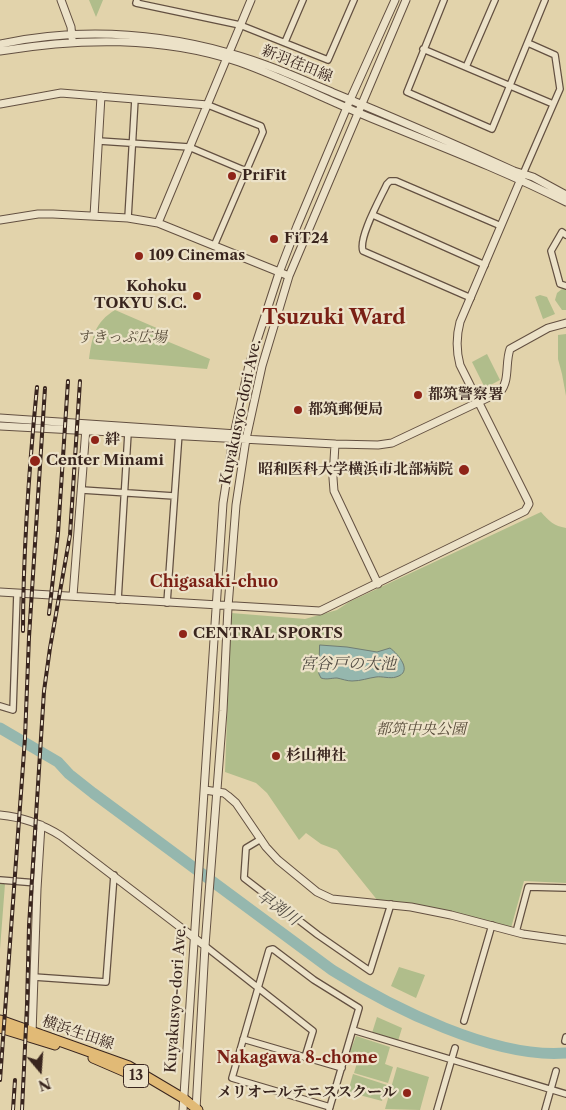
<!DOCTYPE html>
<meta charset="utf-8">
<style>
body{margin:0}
#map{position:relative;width:566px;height:1110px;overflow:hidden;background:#e2d3ab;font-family:"Libre Caslon Text",serif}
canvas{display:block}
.north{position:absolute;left:15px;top:1045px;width:50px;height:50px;-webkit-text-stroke:4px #ece2c8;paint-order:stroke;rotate:162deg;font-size:14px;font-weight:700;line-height:20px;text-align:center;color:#39251e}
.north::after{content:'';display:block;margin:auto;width:18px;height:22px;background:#39251e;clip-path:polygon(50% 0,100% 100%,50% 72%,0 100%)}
</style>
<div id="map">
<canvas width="566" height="1110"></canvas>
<div class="north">N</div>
</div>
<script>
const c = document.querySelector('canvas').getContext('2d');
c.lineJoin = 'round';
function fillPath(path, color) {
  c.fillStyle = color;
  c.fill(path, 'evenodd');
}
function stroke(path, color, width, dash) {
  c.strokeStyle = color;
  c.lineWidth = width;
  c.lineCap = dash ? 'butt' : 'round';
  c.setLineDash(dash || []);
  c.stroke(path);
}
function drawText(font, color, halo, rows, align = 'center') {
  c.font = font + ' "Libre Caslon Text","Noto Serif JP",serif';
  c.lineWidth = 4.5;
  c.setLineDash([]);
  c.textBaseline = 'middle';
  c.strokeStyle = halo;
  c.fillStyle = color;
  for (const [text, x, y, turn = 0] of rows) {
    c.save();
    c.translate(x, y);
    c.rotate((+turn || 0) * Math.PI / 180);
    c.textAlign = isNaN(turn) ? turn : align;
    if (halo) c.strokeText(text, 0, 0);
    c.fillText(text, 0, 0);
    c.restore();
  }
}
const green = new Path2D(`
 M89,0H103L96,17Z
 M562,289L566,290V310H562L555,300L557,293Z
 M540,295L547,297L555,314L543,319L535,297Z
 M115,310L159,329V336L164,340L210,359L207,369L89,359C92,337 95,322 115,310Z
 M566,334V396L562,374L558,359V335Z
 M487,354L500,380L485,388L472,362Z
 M541,512C549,521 554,526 566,528V883L524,881L511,928L413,904L378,901L337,850L321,844L306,833L299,840L267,793L256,783L225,772L231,613L305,619L337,610L349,602Z
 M0,884H5L0,949Z
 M399,967L425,975L416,998L391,986Z
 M377,1017L402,1028L398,1041L372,1033Z
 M356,1036L390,1047L385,1064L393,1067L388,1083L354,1073L359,1056L369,1058L350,1052Z
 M397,1067L429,1077L420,1110L385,1109Z
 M353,1074L387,1085L382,1101L348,1092Z`);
const water = new Path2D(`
 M320,645L347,647L377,652L390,648C398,654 414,672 396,677C390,679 382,676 376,677C368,678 361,681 352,681C347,681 342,679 337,678C331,678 327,680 321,678L319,674Z`);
const river = new Path2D(`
 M0,728L58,762L69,774L93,793L332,970C392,1008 495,1059 566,1053`);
const minor = new Path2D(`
 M137,0L136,3L240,25L328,60L354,0
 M444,0L407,92L492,129L545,0
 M285,42L303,0
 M423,49L553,104
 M466,67L495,0
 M208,105L261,126L263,132L214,246
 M99,141L189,147L246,171
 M523,174L560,89L555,55L528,43
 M373,215L485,265
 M128,218L135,99
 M566,235L562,232L551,251L560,284L566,286
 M471,298L363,251C358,238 380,199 387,184L390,181H396L501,226
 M82,490L174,496
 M118,600L128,433
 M167,603L179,433
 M0,706L13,710L17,593
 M261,839L246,848L244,878L318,935L370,971L391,904
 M0,880L37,883
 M516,932L528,887L566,888
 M205,946L313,1031L305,1057
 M34,977L106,982L114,875
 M464,1021L492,925
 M353,1030L566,1094
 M243,1039L342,1068
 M565,1041L566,1037
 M329,1110L359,1008L314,980L273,949L269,950L232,1078L330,1107
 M437,1110L455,1048
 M545,1110L556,1071`);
const tertiary = new Path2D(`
 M61,0L71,27L72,38
 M0,44C76,28 154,32 229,53C266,63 301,79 336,94C395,118 454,144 514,171L533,177L566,195
 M0,51C80,38 161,36 239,62C284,78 327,100 371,118C437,145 503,170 566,202
 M0,104L61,93L208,105
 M94,216L101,96
 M0,220L38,214H53L128,218L158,223L289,276
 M158,223L251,0
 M0,418L237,434
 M0,426L335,444L378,445L392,443L500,392C510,381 505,363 510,349L548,328L566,323
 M335,444L333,478L334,491L378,584
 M0,592L320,611L525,511L529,504L528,501L460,365C456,350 456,337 460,322L523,174
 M73,596L86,428
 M205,790L224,793L228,796L236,803L266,847L278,860L317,892L332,899L411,907L451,915L523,934L566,940
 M0,815C22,817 42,824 61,836L205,946
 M32,1034L37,889L41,825
 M183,1110L223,503L233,439L249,365L279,273L297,226L350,100L395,0
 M196,1110L205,946L223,711L228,607L236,505L246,439L262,366L289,276L406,0`);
const primary = new Path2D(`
 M0,1020L129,1066L183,1098L198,1110
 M0,1028L55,1045
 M93,1058L130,1074`);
const rail = new Path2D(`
 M49,614L58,533L68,381
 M23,631C23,550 29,469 37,387
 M0,1080L25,738L29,637L45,388
 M13,1110L15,1080
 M22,1110L27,1005L29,926L44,691L50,648L70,535L80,381`);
const markers = [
 [232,176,5,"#8f2418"],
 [274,239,5,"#8f2418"],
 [139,256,5,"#8f2418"],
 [197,296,5,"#8f2418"],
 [418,395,5,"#8f2418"],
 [298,410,5,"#8f2418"],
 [95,440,5,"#8f2418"],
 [35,461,6,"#8f2418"],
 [464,470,6,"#8f2418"],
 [183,634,5,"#8f2418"],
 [276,756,5,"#8f2418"],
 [407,1093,5,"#8f2418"]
];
const shields = [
 [136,1076,25]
];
const shieldNames = [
 ["13",136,1076]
];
const streetNames = [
 ["新羽荏田線",297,64,22],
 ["Kuyakusyo-dori Ave.",241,412,-78],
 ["Kuyakusyo-dori Ave.",176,999,-86],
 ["横浜生田線",78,1033,19]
];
const poiNames = [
 ["PriFit",242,176],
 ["FiT24",284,239],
 ["109 Cinemas",149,256],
 ["Kohoku",187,287,"right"],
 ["TOKYU S.C.",187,304,"right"],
 ["都筑警察署",428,395],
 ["都筑郵便局",308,410],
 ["絆",105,440],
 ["Center Minami",46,461],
 ["昭和医科大学横浜市北部病院",453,470,"right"],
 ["CENTRAL SPORTS",193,634],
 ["杉山神社",286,756],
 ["メリオールテニススクール",397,1093,"right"]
];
const parkNames = [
 ["すきっぷ広場",122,338],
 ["都筑中央公園",421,730]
];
const neighbourhoodNames = [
 ["Chigasaki-chuo",214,582],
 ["Nakagawa 8-chome",297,1058]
];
const waterNames = [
 ["宮谷戸の大池",348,664],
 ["早渕川",278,908,36]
];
const districtNames = [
 ["Tsuzuki Ward",334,318]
];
fillPath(green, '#b0bd8b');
fillPath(water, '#95b7ae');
stroke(water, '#707d74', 1);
stroke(river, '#95b7ae', 11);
stroke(minor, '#635041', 8);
stroke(tertiary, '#635041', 9);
stroke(primary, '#39251e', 11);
stroke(minor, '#ece2c8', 5.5);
stroke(tertiary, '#ece2c8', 7);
stroke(primary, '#e1ba76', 9);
stroke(rail, '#39251e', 4);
stroke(rail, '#ece2c8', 2, [5.5]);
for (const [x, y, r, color] of markers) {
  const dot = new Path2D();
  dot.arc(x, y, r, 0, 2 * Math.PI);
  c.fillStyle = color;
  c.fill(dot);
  stroke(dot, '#ece2c8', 2);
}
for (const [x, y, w] of shields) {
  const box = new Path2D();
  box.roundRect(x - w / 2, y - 11.5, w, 23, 4);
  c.fillStyle = '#ece2c8';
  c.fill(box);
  stroke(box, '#39251e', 1);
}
drawText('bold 14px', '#39251e', null, shieldNames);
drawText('15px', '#39251e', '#ece2c8', streetNames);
drawText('bold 15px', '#39251e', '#ece2c8', poiNames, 'left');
drawText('italic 15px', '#574b39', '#ece2c8', parkNames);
drawText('bold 16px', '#7a1f14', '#ece2c8', neighbourhoodNames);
drawText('italic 16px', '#504a42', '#ece2c8', waterNames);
drawText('bold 20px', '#7a1f14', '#ece2c8', districtNames);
</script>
